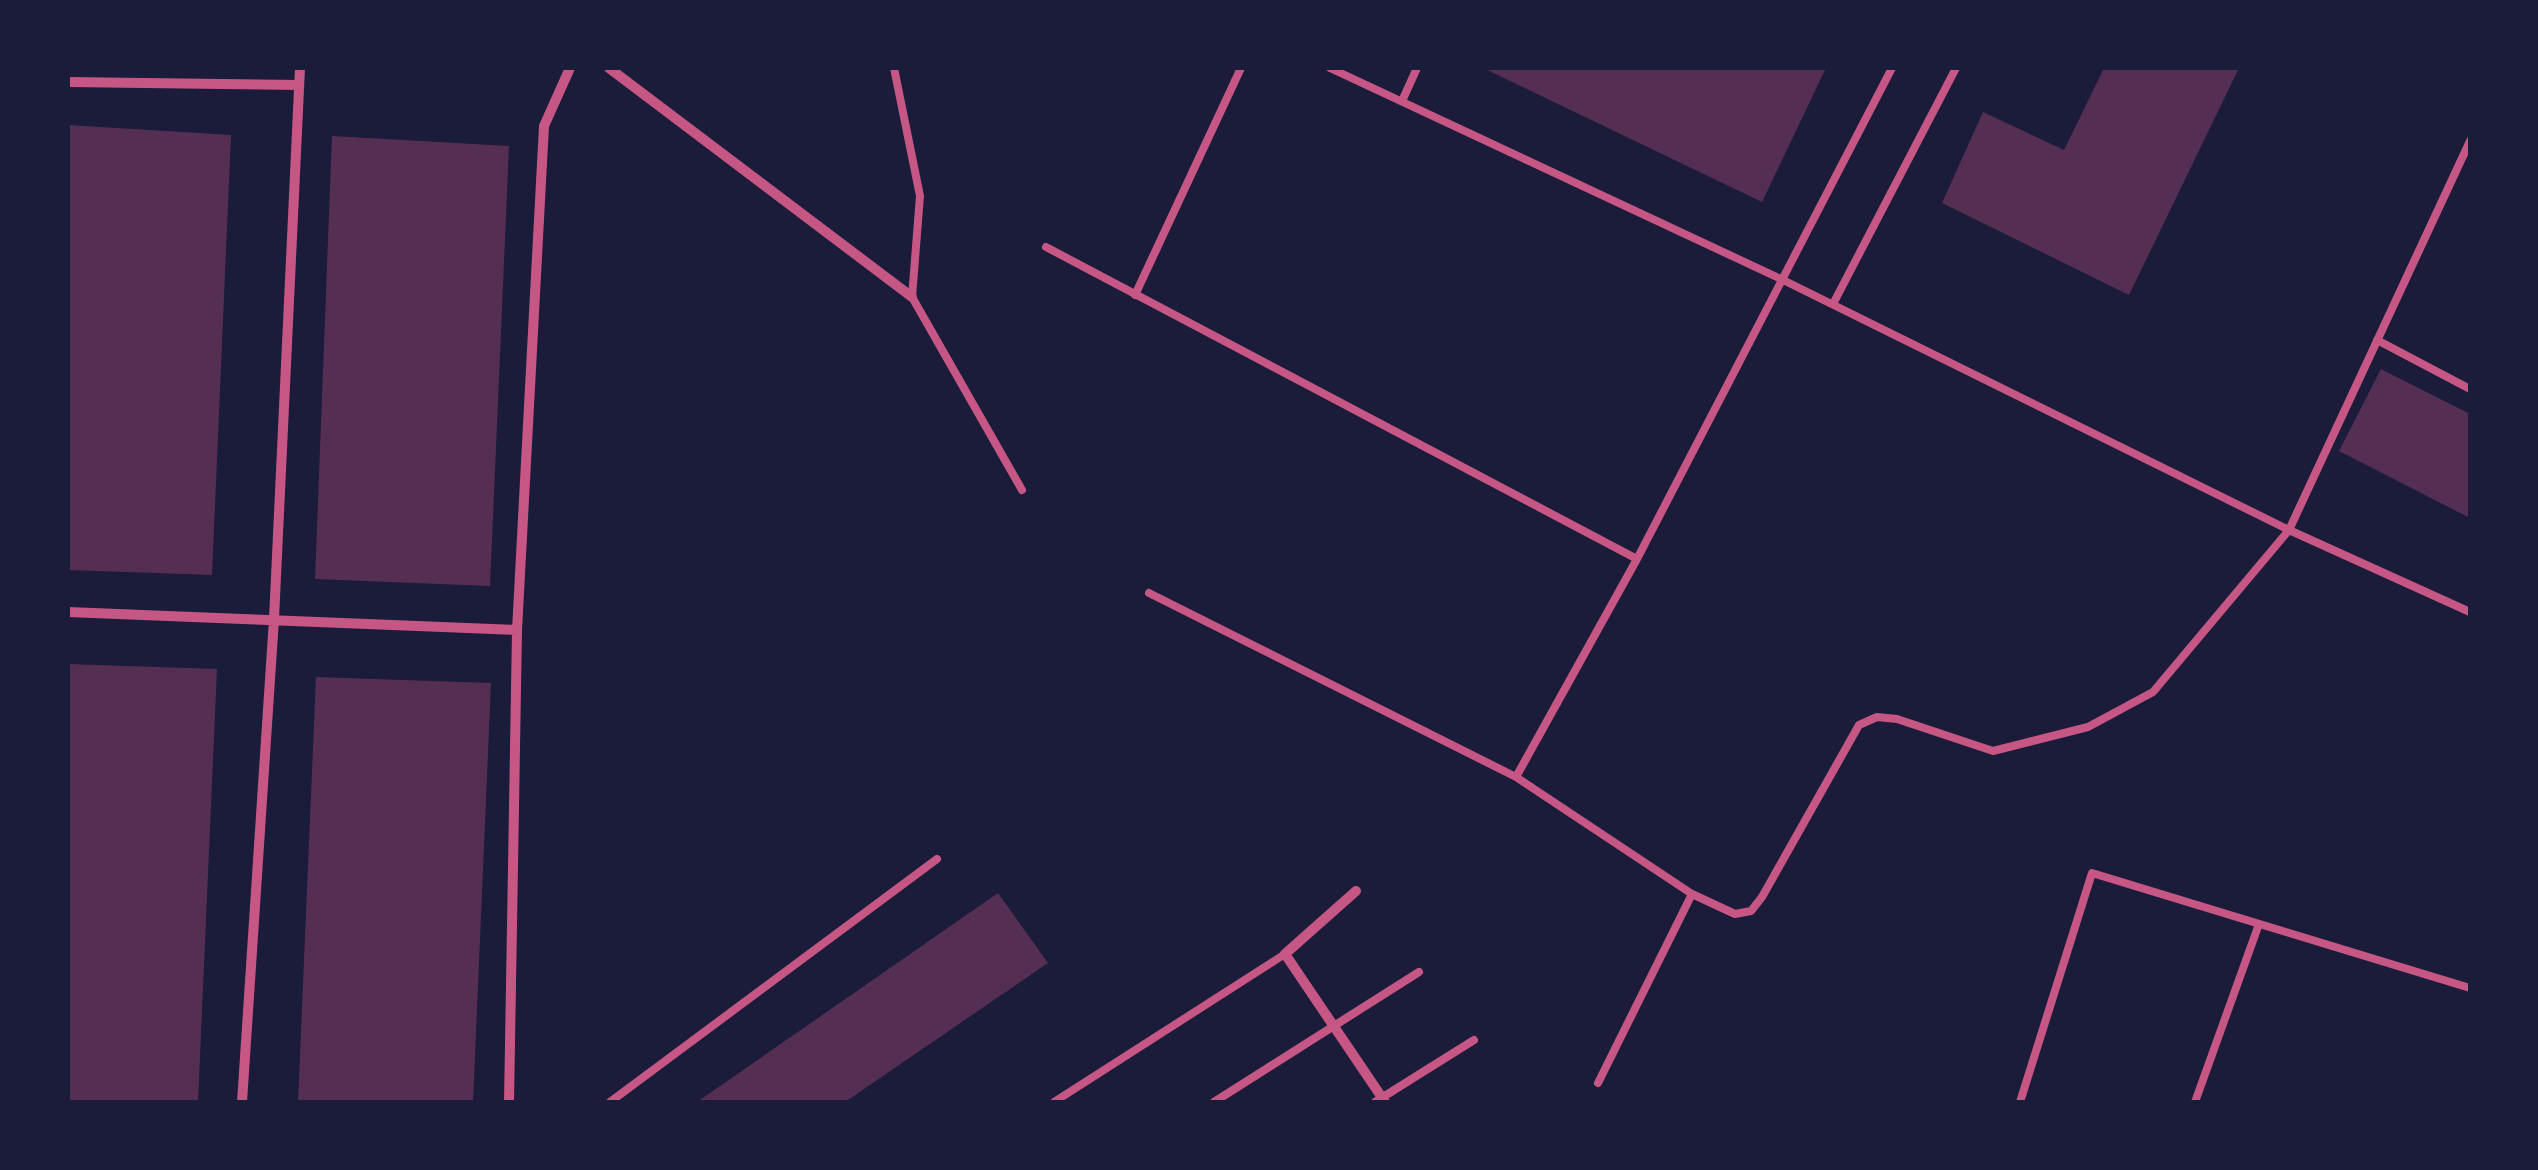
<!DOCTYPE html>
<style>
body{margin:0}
#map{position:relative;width:2538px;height:1170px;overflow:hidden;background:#1b1b3a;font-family:Inter,sans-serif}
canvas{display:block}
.frame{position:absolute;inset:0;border:70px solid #1b1b3a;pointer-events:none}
</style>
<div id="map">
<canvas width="2538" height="1170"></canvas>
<div class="frame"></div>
</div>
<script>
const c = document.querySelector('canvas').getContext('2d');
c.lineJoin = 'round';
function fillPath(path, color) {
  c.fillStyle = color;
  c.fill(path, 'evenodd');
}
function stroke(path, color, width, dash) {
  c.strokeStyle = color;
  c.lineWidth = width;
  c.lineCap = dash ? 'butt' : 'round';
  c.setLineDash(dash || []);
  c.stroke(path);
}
const building = new Path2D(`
 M1483,68H1826L1762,202Z
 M2104,68H2239L2129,295L1942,203L1983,112L2064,150Z
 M68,125L231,135L212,575L68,570Z
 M332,136L509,146L490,586L315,579Z
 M2381,369L2470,414V518L2339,451Z
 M68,664L217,669L198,1102H68Z
 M316,677L491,683L473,1102H298Z
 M998,893L1048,963L845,1102H697Z`);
const service = new Path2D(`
 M894,68L920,196L912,297L1022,490
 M1330,68L1781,279L2289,530L2470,612
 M1402,101L1417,68
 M1046,247L1637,559
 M1135,295L1241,68
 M1833,304L1956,68
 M2377,340L2470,389
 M1149,593L1516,777L1692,894L1735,914L1751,911L1762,897L1859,725L1877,717L1897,719L1993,751L2088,727L2153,692L2289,530L2470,141
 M1516,777L1637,559L1892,68
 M1598,1083L1692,894
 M610,1102L937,859
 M1054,1102L1285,954
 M1214,1102L1419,972
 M1375,1102L1474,1040
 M2020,1102L2092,873L2470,988
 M2195,1102L2259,924`);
const minor = new Path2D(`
 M609,68L912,297
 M68,82L299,85
 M68,612L517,630
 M1356,891L1285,954L1385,1102
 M242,1102L274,619L300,68
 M509,1102L517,630L544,126L570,68`);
fillPath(building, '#542f53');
stroke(service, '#c65784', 8);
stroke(minor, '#c65784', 10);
</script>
